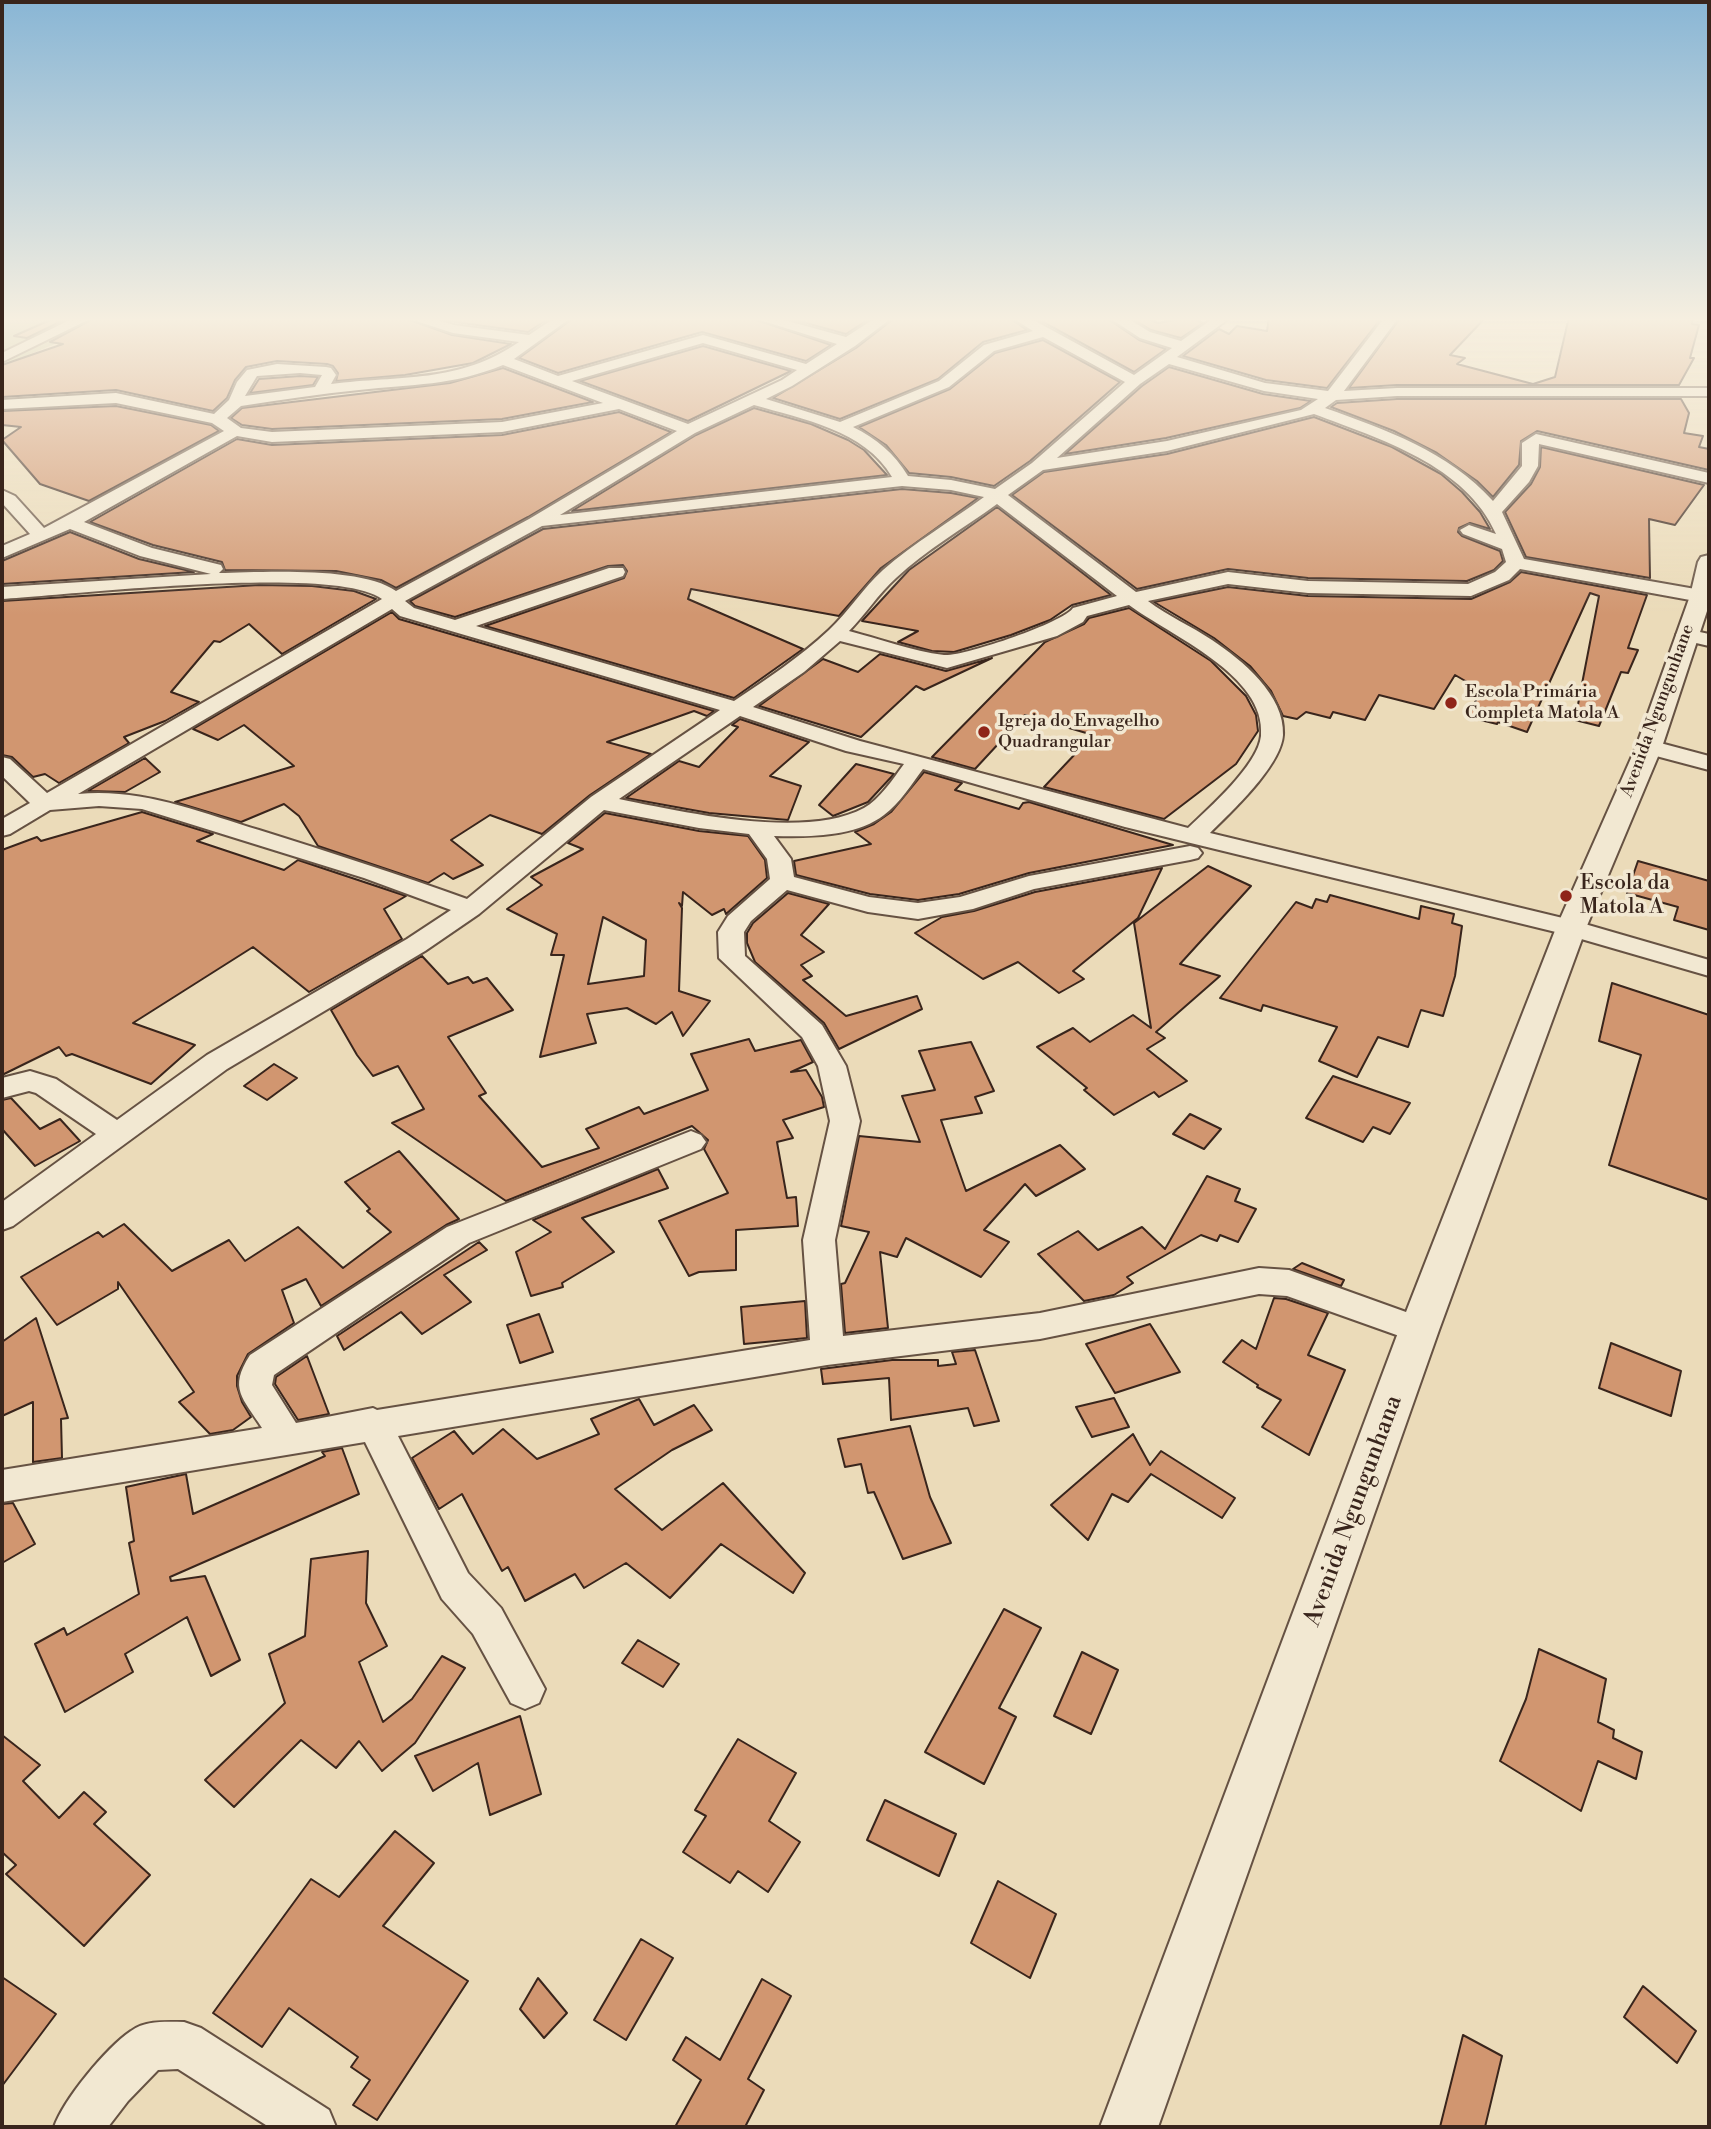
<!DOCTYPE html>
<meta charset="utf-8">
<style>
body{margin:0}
#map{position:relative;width:1711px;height:2129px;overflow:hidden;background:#ebdbb9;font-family:"Libre Bodoni",serif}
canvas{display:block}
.frame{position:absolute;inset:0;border:4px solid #39251c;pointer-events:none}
</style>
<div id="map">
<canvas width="1711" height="2129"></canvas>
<div class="frame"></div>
</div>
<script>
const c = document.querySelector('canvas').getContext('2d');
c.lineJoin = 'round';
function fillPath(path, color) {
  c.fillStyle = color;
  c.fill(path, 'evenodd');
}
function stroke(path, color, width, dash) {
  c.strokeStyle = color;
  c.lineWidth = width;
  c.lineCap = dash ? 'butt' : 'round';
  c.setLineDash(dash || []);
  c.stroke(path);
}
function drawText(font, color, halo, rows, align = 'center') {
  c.font = font + ' "Libre Bodoni",serif';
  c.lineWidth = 7;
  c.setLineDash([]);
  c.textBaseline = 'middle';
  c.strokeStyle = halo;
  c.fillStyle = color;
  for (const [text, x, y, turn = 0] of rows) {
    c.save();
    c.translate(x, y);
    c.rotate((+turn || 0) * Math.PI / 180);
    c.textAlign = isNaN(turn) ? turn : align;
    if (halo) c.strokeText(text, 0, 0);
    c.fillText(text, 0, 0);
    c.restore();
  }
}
const green = new Path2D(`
 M2,317H102L84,332L2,366Z`);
const building = new Path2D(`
 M57,317H70L27,338L14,336Z
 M96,317H402L452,335L511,344L473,363L405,375L336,381L338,373L333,366L327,364L277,361L246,367L235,380L227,398L213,411L116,390L2,397V365L63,344L50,342Z
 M437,317H551L528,332L455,322Z
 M575,317H748L831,345L806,361L702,332L558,373L519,358Z
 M784,317H872L846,334Z
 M896,317H1008L1027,330L983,342L938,379L840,419L773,398L856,348Z
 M1034,317H1105L1139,340L1166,349L1134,372Z
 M1130,317H1144L1158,323L1190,317L1203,323L1181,338L1151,330Z
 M1269,317H1382L1327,388L1266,380L1183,356L1219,329L1229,334L1237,326L1267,331Z
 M1401,317H1486L1450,355L1465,358L1457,364L1533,384L1555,377L1569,317H1693L1692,324L1699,325L1690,358H1694L1679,385H1397L1349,388Z
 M1043,340L1120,382L1030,461L994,486L951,477L909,473L886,445L859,427L950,389L995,353Z
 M703,346L791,371L688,421L580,381Z
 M1169,367L1263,394L1311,401L1300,408L1166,438L1065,454L1142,386Z
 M503,368L593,402L502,419L272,429L242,425L231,418L242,408L450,383Z
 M300,376L318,377L313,385L250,393L259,379Z
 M1397,399H1681L1689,413L1684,433L1703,436L1699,447L1709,449V470L1537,431L1521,441L1519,465L1493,497L1477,481L1437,453L1394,431L1331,407L1337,403Z
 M116,406L211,425L219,431L89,501L40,484L2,440L21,427L2,425V411Z
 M754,408L811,424L848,440L864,450L887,475L572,511L696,435Z
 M619,412L671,432L528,517L396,588L381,580L336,571L225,570L222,562L153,545L90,522L237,439L272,445L502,435Z
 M1314,417L1392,447L1441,474L1462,492L1480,512L1490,529L1470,523L1459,528L1458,532L1462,536L1500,551L1503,561L1494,570L1467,581L1308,578L1228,569L1137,589L1012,495L1044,472L1167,454Z
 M1541,447L1704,485L1675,525L1649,519L1650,578L1526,557L1505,512L1531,484L1540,467Z
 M902,489L951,493L978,498L881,568L839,616L691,589L688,599L803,649L734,698L485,626L624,578L627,571L623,565L608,566L455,617L415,606L410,601L543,529Z
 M997,507L1111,595L1072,605L1050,620L1011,635L954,652L932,651L898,642L918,631L862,621L909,570Z
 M70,532L139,559L194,572L2,584V561Z
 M1521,572L1647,595L1628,648L1638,650L1628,673L1621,672L1599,726L1575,720L1599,596L1590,593L1527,732L1498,722L1497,724L1468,717L1481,690L1455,675L1434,709L1379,695L1365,720L1333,712L1330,718L1306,712L1297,719L1283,716L1271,691L1250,666L1214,638L1154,602L1228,587L1308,596L1471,599L1510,582Z
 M259,585L312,586L354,591L376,599L282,654L249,624L220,642L214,641L171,692L199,702L165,721L124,737L129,743L59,783L45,774L33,777L12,757L2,755V601Z
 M1129,608L1211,661L1246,696L1256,715L1258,731L1236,764L1164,819L1044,787L1093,735L1025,715L975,769L932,757L1045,642L1084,624L1089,618Z
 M392,612L399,619L714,711L707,716L694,711L607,742L651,754L590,795L542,834L490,815L451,840L483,865L453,879L444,873L428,883L318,846L299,816L284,804L241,822L175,802L294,766L244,725L218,740L193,729Z
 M880,654L946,671L992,658L924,690L916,686L861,737L759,706L823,659L858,672Z
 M740,719L809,742L770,776L801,786L788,820L709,813L626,798L679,761L699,767L738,727L732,725Z
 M145,758L160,772L125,792L88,791Z
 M856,764L894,774L868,802L833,816L819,805Z
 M924,772L962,783L955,790L1019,809L1023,803L1029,802L1173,845L1029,873L959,894L918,900L870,894L796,875L794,861L871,844L855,832L874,824L891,812Z
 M142,812L213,834L197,841L284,870L298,860L406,896L384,909L402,939L309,992L253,947L133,1023L195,1045L151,1084L72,1054L66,1056L59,1047L2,1075V850L37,837L41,841Z
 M605,813L699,831L748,836L765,860L767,878L726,914L724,909L712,915L683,892L682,906L679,903L682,908L679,991L710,1001L683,1036L672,1012L656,1024L627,1008L587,1014L596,1043L540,1057L564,955H551L557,934L507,909L542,885L531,877L583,849L568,843ZM603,917L646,940L644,976L588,984Z
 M1638,861L1709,881V930L1674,920L1678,907L1627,893Z
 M1208,866L1251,886L1180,964L1220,976L1156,1032L1165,1038L1147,1049L1187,1081L1159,1097L1154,1092L1114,1115L1084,1090L1087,1088L1037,1047L1073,1028L1090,1042L1133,1015L1151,1028L1134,923Z
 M1162,868L1138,918L1073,971L1084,979L1059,993L1018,962L983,979L915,933L942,917L974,911L1035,892Z
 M788,893L829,904L801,935L824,952L801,965L812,976L803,980L846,1016L917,996L922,1009L839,1049L824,1023L755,962L747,943V933L753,923Z
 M1330,895L1419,919L1421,906L1454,914L1452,923L1462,926L1455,976L1443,1016L1421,1010L1408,1047L1378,1037L1357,1077L1319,1061L1337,1027L1263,1005L1261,1011L1220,998L1296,902L1312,908L1316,899L1327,902Z
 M422,956L448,984L468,977L473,983L487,978L513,1010L448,1037L486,1093L479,1096L542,1167L599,1148L586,1129L639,1107L644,1114L708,1090L691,1054L749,1039L755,1051L801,1040L813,1062L791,1072L806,1070L822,1097L824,1107L783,1120L793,1138L777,1142L787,1198L796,1197L798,1226L736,1230V1270L699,1272L689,1276L659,1221L728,1193L704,1149L708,1140L692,1126L506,1201L392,1123L424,1109L398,1066L373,1076L357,1055L331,1010Z
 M1612,983L1709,1015V1200L1609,1165L1641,1055L1599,1041Z
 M971,1042L994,1091L975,1097L982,1113L941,1120L966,1191L1060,1145L1085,1169L1036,1196L1025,1184L984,1230L1009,1242L981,1277L906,1238L897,1257L880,1252L888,1328L845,1333L841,1284L845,1283L869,1232L841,1226L859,1136L920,1142L902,1096L935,1090L919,1051Z
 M274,1064L297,1078L267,1100L244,1086Z
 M1333,1076L1410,1103L1390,1134L1373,1127L1363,1142L1306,1118Z
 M11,1098L40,1129L60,1119L80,1141L35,1166L2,1129V1100Z
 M1190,1114L1221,1129L1204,1149L1173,1134Z
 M399,1151L459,1219L446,1225L321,1306L306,1279L282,1290L294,1323L248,1354L237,1376V1386L242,1402L251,1417L233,1430L210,1434L179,1402L194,1392L118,1282V1289L57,1325L21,1277L98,1232L103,1237L124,1224L172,1271L229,1240L245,1261L298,1227L343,1268L391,1232L367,1211L370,1209L345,1182Z
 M658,1169L668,1188L582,1218L614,1252L562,1283L563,1287L531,1296L516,1252L551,1232L533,1220Z
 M1207,1176L1240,1189L1235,1201L1256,1209L1238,1242L1220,1235L1217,1241L1201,1235L1127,1277L1133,1283L1114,1295L1084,1301L1038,1254L1078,1231L1098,1250L1142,1227L1165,1249Z
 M479,1242L487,1250L444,1275L471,1302L422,1334L401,1312L344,1350L337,1336Z
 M1302,1263L1344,1280L1341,1286L1293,1269Z
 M1274,1298L1286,1299L1328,1313L1308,1355L1345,1370L1309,1455L1262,1427L1281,1400L1257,1387L1258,1385L1223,1362L1242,1340L1256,1349Z
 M805,1301L807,1338L744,1344L741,1307Z
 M539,1314L553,1352L520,1363L507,1325Z
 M36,1318L68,1418L61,1419L62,1458L33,1462V1402L2,1416V1342Z
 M1150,1324L1180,1372L1115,1393L1086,1344Z
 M1611,1343L1681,1371L1671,1416L1599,1388Z
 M975,1350L999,1421L974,1426L968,1408L891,1420L889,1378L823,1384L821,1369L892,1360H938V1366L956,1364L952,1352Z
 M307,1356L329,1414L298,1420L275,1384L276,1377Z
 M1114,1398L1129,1427L1092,1437L1076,1407Z
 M639,1399L654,1425L694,1405L712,1430L672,1450L615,1489L662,1530L723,1483L805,1573L793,1593L721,1544L670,1598L626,1563L584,1588L575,1574L525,1601L508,1567L502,1571L462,1494L439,1509L412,1458L454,1431L473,1454L503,1429L537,1459L599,1434L591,1419Z
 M910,1426L930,1497L951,1543L903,1559L874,1492L868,1493L861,1464L845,1467L838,1439Z
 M1133,1434L1150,1465L1161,1451L1235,1498L1222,1518L1151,1474L1128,1502L1112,1494L1088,1540L1051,1505Z
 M342,1448L359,1494L170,1577L171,1581L205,1576L240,1660L211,1676L187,1617L125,1654L133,1672L65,1712L35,1644L64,1628L67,1635L139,1594L129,1543L134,1541L126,1487L186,1474L193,1514L325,1456L322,1452Z
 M13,1503L35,1544L2,1563V1504Z
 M368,1551L366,1603L387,1646L359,1662L383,1722L412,1699L442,1656L465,1668L415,1743L382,1771L359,1741L336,1768L301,1740L234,1807L205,1780L285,1703L269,1654L305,1636L311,1559Z
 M1004,1609L1041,1628L999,1708L1016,1717L984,1784L925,1752Z
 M638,1640L679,1664L663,1687L622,1663Z
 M1539,1649L1606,1679L1598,1722L1614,1730L1613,1738L1642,1752L1636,1779L1598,1761L1581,1811L1500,1761L1526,1699Z
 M1082,1652L1118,1670L1091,1734L1054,1716Z
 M520,1716L541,1794L490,1815L478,1763L433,1791L415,1756Z
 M2,1735L40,1765L23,1781L59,1818L84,1792L106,1812L94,1824L150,1875L84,1946L6,1874L16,1865L2,1852Z
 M738,1739L796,1773L769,1821L800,1842L768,1892L738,1871L730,1883L683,1852L706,1816L695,1810Z
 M885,1800L956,1834L939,1876L867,1840Z
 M395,1831L434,1863L383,1926L468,1981L377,2120L353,2105L370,2080L351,2067L358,2057L289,2008L262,2047L213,2013L311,1879L339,1897Z
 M998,1881L1056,1914L1030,1978L971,1943Z
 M641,1939L673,1958L626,2040L594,2020Z
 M2,1977L56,2014L2,2086Z
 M538,1978L567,2013L544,2038L520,2009Z
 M762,1979L791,1996L748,2079L764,2090L745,2127H675L701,2080L673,2060L686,2037L720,2060Z
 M1643,1986L1696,2031L1677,2063L1624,2017Z
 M1463,2035L1502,2056L1485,2127H1440Z`);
const minor = new Path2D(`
 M76,317H94L2,362V353Z
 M404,317H427L454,325L529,335L556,317H572L514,359L558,376L703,335L806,364L837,344L750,317H773L846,337L877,317H893L855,346L792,386L766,399L840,422L939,381L984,345L1033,331L1011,317H1028L1134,375L1172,348L1140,338L1108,317H1125L1150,332L1181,341L1215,317H1231L1177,357L1265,383L1328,391L1385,317H1399L1344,391L1397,388H1709V396H1397L1336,400L1325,408C1386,430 1448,451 1493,501L1522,466V443L1536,434L1709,473V483L1539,444L1538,466L1529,482L1502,512L1524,559L1701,590L1708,592V600L1701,602L1520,569L1509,580L1471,596L1308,593L1228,584L1148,601C1168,616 1191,626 1212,640C1242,660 1285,695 1283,735C1281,766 1231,812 1210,833L1571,920L1709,960V976L1564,934L1125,827L923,769C911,785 900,803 884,815C856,837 808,837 774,836L791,859L794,877L869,897L918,903L960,897L1029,876L1190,846L1198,848L1202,853L1198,858L1190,860L1034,889L973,909L918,919L868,912L787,890L751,921L744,932L745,956L822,1025L846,1066L860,1121L835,1240L843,1336L1040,1313L1259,1268L1289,1270L1431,1321L1436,1330L1431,1339L1419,1343L1287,1296L1259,1294L1040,1339L827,1365L398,1436L468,1573L501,1608L545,1689L539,1703L525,1709L511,1703L473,1634L442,1599L365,1442L2,1502V1470L262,1428C243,1398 228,1389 250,1355L447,1227L691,1131L701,1135L706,1142L701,1149L469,1243L274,1375L272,1385L296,1423L373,1408L377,1410L810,1340L803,1240L830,1121L818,1066L802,1037L719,958L718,932L728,916L770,879L767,859L749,834L699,828L604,810L479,914L425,951L227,1069L13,1226L2,1230V1202L96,1134L36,1093L29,1091L2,1098V1078L30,1071L56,1079L117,1120L207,1055L407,939L451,910L364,878L142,809L99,806L50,810L10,834L2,836V819L30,803L2,776V757L10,759L47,793L382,599C335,564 70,595 2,599V587L211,574L140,556L70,529L2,558V546L30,534L2,503V490L15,496L44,528L224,431L212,423L116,403L2,409V400L116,393L214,414L229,400L237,382L247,370L277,364L326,367L331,368L336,375L331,384C401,375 458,384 519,342L453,333ZM1043,337L1125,382L1032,463L995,489L951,480L908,476C894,453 877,439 853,427L949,387L994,351ZM703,343L797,370L782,380L688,424L572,381ZM1169,364L1264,391L1318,399L1301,410L1167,441L1057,458L1140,384ZM503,365L603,403L502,422L272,432L241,428L227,418L241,406C280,400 320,394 359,390C413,384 452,386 503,365ZM300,373L322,375L315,387L245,396L257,376ZM754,405C802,419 865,430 892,477L560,515L695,433ZM619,409L677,431L529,519L396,591C362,566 261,572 219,573L223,569L221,565L152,548L84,522L237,436L272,442L502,432ZM1314,414C1380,439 1466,465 1496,534L1469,525L1460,530L1463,534L1502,549L1506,562L1495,572L1468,584L1308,581L1228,572L1136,592L1008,495L1043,470L1167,451ZM902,486L951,490L984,497C951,521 914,543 883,570C863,588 849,611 829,630C800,657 767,679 734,701L476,626L623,576L625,572L623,568H609L455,620L414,608L405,601L542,526ZM997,504L1117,596L1073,608C1063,623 962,657 944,655C912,651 880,639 849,631C866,614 878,594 896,578C926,550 964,528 997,504ZM1129,605C1169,635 1267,675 1261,736C1258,765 1209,808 1188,828L860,741L753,707L804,672L840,641L947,668L1057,636L1083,622L1087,616ZM392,609L400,616L720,710L591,797L467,899C398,874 329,852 259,830C199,812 142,788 78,794ZM740,716L846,751L904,764C893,779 880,799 864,808C805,840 683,812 619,799Z
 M1686,629L1709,634V646L1679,639L1676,635L1679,631Z
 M1649,740L1709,756V770L1641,752L1638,747L1641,742Z
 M184,2022L201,2028L329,2110L336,2127H269L178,2069L158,2070L128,2101L108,2127H54C64,2099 106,2048 131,2031C146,2020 167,2022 184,2022Z`);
const tertiary = new Path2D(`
 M1709,555V605L1662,747L1586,928L1439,1330L1158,2127H1100L1399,1330L1556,928L1636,747L1690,596L1698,562L1701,557Z`);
const markers = [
 [1451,703,7,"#8f2418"],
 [984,732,7,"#8f2418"],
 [1566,896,7,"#8f2418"]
];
const farPoinames = [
 ["Escola Primária",1465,693],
 ["Completa Matola A",1465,714],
 ["Igreja do Envagelho",998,722],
 ["Quadrangular",998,743]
];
const farStreetnames = [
 ["Avenida Ngungunhane",1658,711,-70]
];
const poiNames = [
 ["Escola da",1580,884],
 ["Matola A",1580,908]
];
const nearStreetnames = [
 ["Avenida Ngungunhana",1354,1511,-70]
];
fillPath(green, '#bbbf8d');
fillPath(building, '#d19670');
stroke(building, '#39251c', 2);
stroke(minor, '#665243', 4);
stroke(tertiary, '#665243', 4);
fillPath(minor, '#f2e8d2');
fillPath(tertiary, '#f2e8d2');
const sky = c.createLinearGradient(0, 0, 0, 615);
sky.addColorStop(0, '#89b6d5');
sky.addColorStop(0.52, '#f6efe0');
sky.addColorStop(1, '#f6efe000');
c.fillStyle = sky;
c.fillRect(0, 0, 1711, 615);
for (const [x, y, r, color] of markers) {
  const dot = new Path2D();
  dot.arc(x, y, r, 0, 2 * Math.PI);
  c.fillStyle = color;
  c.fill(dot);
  stroke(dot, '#f2e8d2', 2.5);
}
drawText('18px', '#39251c', '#f2e8d2', farPoinames, 'left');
drawText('18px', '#39251c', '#f2e8d2', farStreetnames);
drawText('21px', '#39251c', '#f2e8d2', poiNames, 'left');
drawText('24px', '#39251c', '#f2e8d2', nearStreetnames);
</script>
